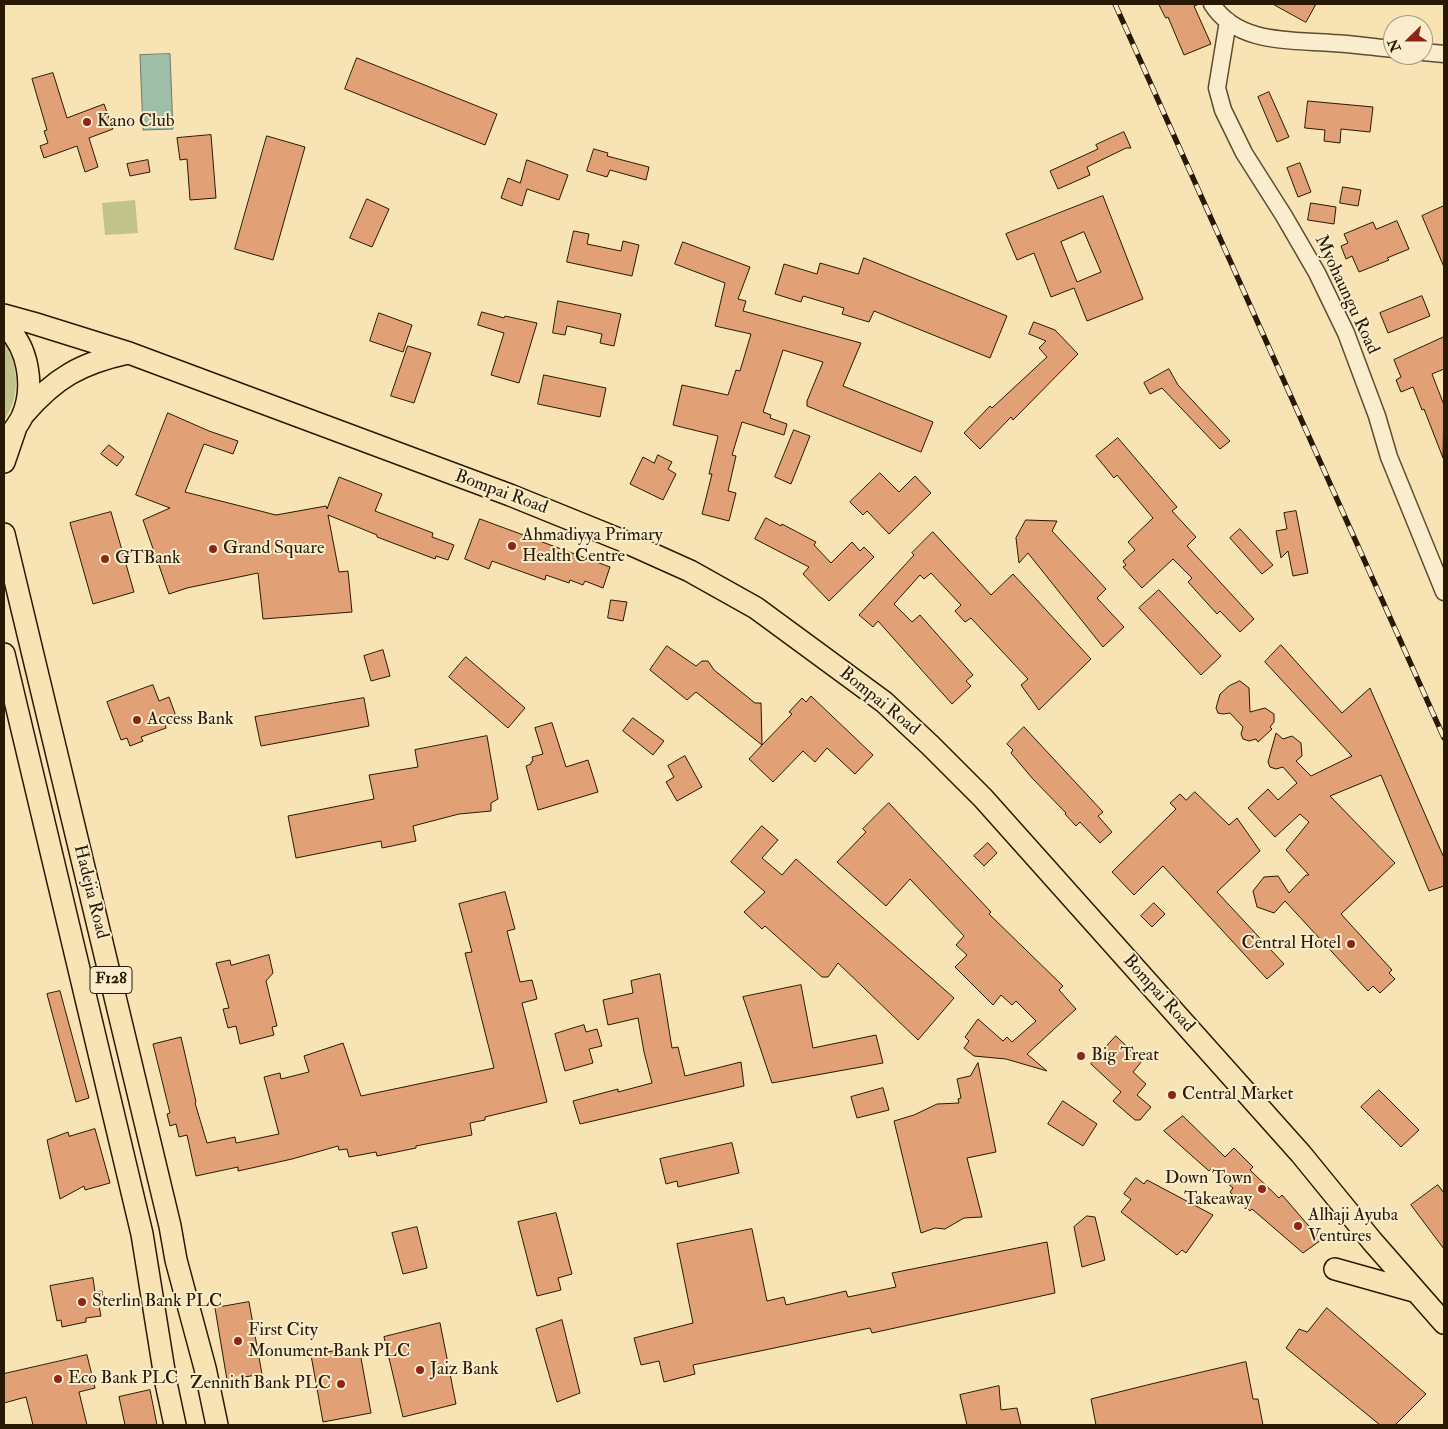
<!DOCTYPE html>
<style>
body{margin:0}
#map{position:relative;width:1448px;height:1429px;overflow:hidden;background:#f8e3b4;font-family:"IM FELL Double Pica",serif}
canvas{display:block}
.frame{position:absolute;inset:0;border:5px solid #291902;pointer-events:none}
.north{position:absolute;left:1383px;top:15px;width:50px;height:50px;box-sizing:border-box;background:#faedce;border:1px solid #a6987c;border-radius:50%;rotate:248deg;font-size:14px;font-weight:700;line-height:20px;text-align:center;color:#291902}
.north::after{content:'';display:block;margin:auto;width:18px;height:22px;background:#8f2418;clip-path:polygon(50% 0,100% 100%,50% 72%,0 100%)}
</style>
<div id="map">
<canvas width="1448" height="1429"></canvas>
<div class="frame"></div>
<div class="north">N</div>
</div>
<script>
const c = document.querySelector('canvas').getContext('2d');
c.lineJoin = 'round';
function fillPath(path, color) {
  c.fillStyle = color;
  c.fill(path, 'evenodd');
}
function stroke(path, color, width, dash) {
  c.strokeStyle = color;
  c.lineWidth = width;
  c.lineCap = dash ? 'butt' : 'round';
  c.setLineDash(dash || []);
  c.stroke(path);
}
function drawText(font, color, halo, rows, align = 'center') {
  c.font = font + ' "IM FELL Double Pica",serif';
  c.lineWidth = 4;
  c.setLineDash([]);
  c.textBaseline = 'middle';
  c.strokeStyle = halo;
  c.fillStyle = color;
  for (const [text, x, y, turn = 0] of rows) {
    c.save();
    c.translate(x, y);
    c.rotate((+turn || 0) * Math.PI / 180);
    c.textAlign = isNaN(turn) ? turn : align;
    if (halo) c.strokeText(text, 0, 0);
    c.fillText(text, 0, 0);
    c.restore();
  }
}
const green = new Path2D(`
 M135,200L138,233L105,235L102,203Z
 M4,342C19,365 21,398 4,420Z`);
const water = new Path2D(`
 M170,54L173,129L143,130L140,55Z`);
const building = new Path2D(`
 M1159,4H1199L1194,6L1211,44L1184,55L1168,17L1166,18Z
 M1273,4H1316L1306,22Z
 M357,58L497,114L485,145L345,89Z
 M53,73L67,118L104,104L113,129L89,138L98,167L85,172L77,146L44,158L40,146L48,143L44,131L47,130L32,79Z
 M1269,92L1289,137L1277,142L1258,97Z
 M1308,101L1373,107L1370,132L1341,129L1340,143L1324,141L1325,130L1305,128Z
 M1124,132L1131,148H1126L1087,167L1090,175L1058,189L1050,171L1098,149L1096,145Z
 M211,135L216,198L190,200L187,159L180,160L177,138Z
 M267,136L305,147L273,260L235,249Z
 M594,149L608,153L607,156L649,167L646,180L610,170L607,177L587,171Z
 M148,160L150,172L130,176L127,164Z
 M527,160L568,175L559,200L527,189L522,206L501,198L508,178L520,183Z
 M1300,163L1311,192L1298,197L1287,168Z
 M1343,187L1361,190L1358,206L1340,203Z
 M1103,196L1143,299L1087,321L1074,288L1051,297L1034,253L1017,260L1006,234ZM1084,232L1101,272L1077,282L1061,242Z
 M367,199L389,209L372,247L350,238Z
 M1311,203L1336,207L1334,224L1308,220Z
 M1444,206V267L1422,216Z
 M1397,221L1409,249L1387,258L1389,260L1359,272L1352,256L1346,259L1341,246L1348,243L1344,234L1373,222L1376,229Z
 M574,231L589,234L587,244L621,251L623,241L639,245L632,276L567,262Z
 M683,242L750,267L738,299L746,301L743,311L861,343L843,386L933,422L921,452L807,406V401L823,362L783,350L763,412L771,415L770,418L787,424L784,435L742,422L732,455L736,456L728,491L736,493L729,521L702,514L712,474H709L718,436L673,425L682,385L728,395L736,370L740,371L751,334L715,326L725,283L675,264Z
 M864,258L1007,316L990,358L874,311L869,322L842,314L844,308L803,296L801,302L775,294L784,264L817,274L820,263L858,274Z
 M1422,296L1430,316L1388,333L1380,313Z
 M558,301L621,314L614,346L600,343L602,334L567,326L565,335L553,333Z
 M482,312L504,318L505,316L537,323L519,383L491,375L504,333L478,325Z
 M379,313L412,325L403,352L370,341Z
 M1034,322L1055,330L1078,354L1013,420L1011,417L980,449L964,433L990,406L992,408L1047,357L1039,348L1046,341L1029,334Z
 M1444,337V369L1432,374L1444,405L1443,458L1424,409L1422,410L1413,387L1401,392L1396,380L1401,377L1394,360Z
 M408,346L431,353L414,403L391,396Z
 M1169,369L1178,385L1230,441L1220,449L1162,388L1150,394L1144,383Z
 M544,375L606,388L600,417L538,404Z
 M168,413L209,431L238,441L233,454L204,444L185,492L276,515L326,506L327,509L339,477L382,494L375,511L433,533L432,537L454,545L448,560L436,556L435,559L377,537V535L328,515L339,572L348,571L352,612L263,619L258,573L187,588L169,594L143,520L170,508L136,495Z
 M794,430L810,436L791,484L775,477Z
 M1118,438L1177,507L1172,511L1196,537L1187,546L1254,619L1240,632L1220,611L1217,614L1188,582L1192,578L1173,559L1142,588L1123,567L1126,565L1123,561L1135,550L1128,542L1153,518L1117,475L1114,478L1096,456Z
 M109,445L124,457L117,466L101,454Z
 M658,455L672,462L668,469L676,474L663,500L630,484L643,457L654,463Z
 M880,473L899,492L915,476L931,493L889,534L867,511L863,515L850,502Z
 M1296,511L1308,573L1293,576L1288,551L1281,558L1276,531L1287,529L1284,513Z
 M111,512L134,592L93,604L70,523Z
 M766,518L781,526L782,524L816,542L814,545L831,563L852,542L860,551L864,547L874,557L829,601L803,574L809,567L755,539Z
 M480,519L610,567L603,588L585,581L583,585L570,580L569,583L546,575L545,580L492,561L489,569L465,559Z
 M1026,520L1057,521L1052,531L1106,589L1097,598L1124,627L1103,647L1028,553L1019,563L1016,538Z
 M1240,529L1273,565L1262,574L1230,538Z
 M933,532L991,595L1013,574L1091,659L1039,710L1021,685L1028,679L971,618L965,622L955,611L961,605L931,573L924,579L920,575L894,604L912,622L920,615L973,675L966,681L971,686L952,704L878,621L873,627L859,615L914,555L912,553Z
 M1159,590L1221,656L1201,675L1139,608Z
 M611,600L627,602L623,621L608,618Z
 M1281,645L1342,713L1370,688L1444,858V886L1429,891L1381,775L1330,796L1395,863L1341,914L1392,970L1389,973L1395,979L1380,993L1373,986L1368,991L1285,901L1274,913L1257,907L1253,891L1264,877L1278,876L1289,893L1306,875H1309L1286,850L1309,822L1300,814L1275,837L1248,808L1268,789L1278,800L1297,783L1283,767L1276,769L1270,767L1268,762L1276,733L1283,739L1292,736L1301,743L1302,756L1296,761L1311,776L1352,756L1265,662Z
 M667,646L696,666L702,661H708L714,670L755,703H761L762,745L792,714L789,712L802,698L806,702L811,696L873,755L855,774L827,748L815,762L803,751L773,782L749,759L762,745L696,692L687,700L650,670Z
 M383,650L390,676L371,681L364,656Z
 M466,657L525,708L508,728L449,677Z
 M1240,681L1249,688L1250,712L1265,708L1274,714V722L1270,727L1272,729L1258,742L1256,739L1249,741L1243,739L1241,734L1243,727L1230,713L1223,714L1218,713L1216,708L1220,694L1229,686Z
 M153,685L159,701L169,697L177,719L165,724L166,728L141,737L143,741L130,746L127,738L121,740L107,702Z
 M364,698L369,726L261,746L255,717Z
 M633,718L664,741L653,755L623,731Z
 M552,723L566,767L588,760L598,792L538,810L526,766L531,764V762L533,761L532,757L543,754L535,728Z
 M1024,727L1103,812L1098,816L1112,832L1100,843L1080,822L1076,826L1065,814L1066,813L1032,778L1011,753L1013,750L1007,744Z
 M487,736L498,799L491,803V811L459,814L413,826L416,841L382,848L381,841L296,858L288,816L374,799L369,775L418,767L415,750Z
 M685,756L702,787L677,801L666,782L674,777L668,766Z
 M1195,792L1229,825L1237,818L1260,851L1217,892L1284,964L1267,979L1163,866L1134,895L1112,872L1176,809L1170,803L1180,794L1186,800Z
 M889,803L991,912L989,914L1063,986L1059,990L1076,1009L1027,1054L1047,1071L1006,1059L974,1056L964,1048L969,1041L965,1037L978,1019L1003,1041L1007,1037L1012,1042L1036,1021L1016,1001L1012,1005L1001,995L993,1005L955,967L967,955L956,945L964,936L910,879L886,906L837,862L866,832L863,829Z
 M762,826L778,840L762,858L782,875L796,859L954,998L918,1040L838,963L828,977H822L765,926L762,929L744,912L765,892L731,862Z
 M988,843L997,853L984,866L974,856Z
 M505,892L515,929L507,931L520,982L532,980L537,999L522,1003L547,1102L485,1117V1120L470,1123L472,1135L416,1146V1148L377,1156L376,1152L349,1157L347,1149L339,1150L338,1146L292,1159L238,1171V1167L196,1176L187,1135L179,1137L176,1124L170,1126L167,1114L170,1113L153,1044L181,1037L196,1102L195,1103L207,1143L235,1137L236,1143L279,1134L264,1077L280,1073L281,1079L309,1072L304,1056L343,1043L361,1096L494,1068L465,953L472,952L459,904Z
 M1154,903L1165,914L1152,927L1141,916Z
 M269,955L273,973L266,981L277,1026L272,1027L274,1035L240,1044L236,1026L228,1028L223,1009L229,1008L216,963L230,960L231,965Z
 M660,974L672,1048L678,1047L685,1076L741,1062L744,1086L580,1124L573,1101L618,1089V1092L652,1083L644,1052L638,1018L608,1025L603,1000L633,993L631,981Z
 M801,985L813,1048L876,1035L883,1063L772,1083L743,997Z
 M60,991L89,1098L76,1102L47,994Z
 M584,1025L586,1032L597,1029L602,1046L589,1049L593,1063L565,1071L555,1034Z
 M1116,1036L1142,1061L1133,1072L1146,1084L1137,1095L1151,1107L1140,1120H1135L1113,1101L1121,1092L1091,1064Z
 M978,1063L996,1152L967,1158L982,1217L964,1218L945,1229L935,1228L921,1233L894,1121L914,1115L937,1104L959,1103L958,1099L961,1098L957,1079L970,1076Z
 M883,1088L889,1110L857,1118L851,1097Z
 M1379,1090L1419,1130L1401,1147L1361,1107Z
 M1063,1101L1097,1124L1083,1146L1048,1124Z
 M1183,1116L1225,1157L1234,1148L1253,1167L1250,1170L1279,1198L1282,1195L1321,1240L1303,1253L1252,1209L1250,1211L1230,1192L1233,1188L1211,1169L1209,1171L1164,1131Z
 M95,1129L110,1183L85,1190L84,1186L60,1199L47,1140L68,1132L69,1136Z
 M732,1143L739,1173L678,1187L677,1181L666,1184L660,1159Z
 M1136,1178L1144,1184L1147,1180L1213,1215L1186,1253L1182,1250L1177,1255L1121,1212L1131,1199L1124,1194Z
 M1438,1185L1444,1193V1249L1411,1205Z
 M556,1213L572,1274L558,1278L561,1290L537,1296L518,1222Z
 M1087,1216L1095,1217L1105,1260L1082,1267L1074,1227Z
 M417,1227L427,1268L403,1274L392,1233Z
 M752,1229L767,1301L784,1297L786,1305L846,1291L848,1297L896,1287L892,1273L1047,1242L1055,1293L872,1333L870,1328L693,1365L695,1374L664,1382L659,1361L641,1365L634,1338L693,1323L677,1244Z
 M93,1278L95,1292L102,1291L105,1305L99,1306L101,1316L86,1318V1322L62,1327L61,1320L57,1321L50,1286Z
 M249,1302L262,1374L227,1380L215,1308Z
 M1327,1308L1426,1394L1395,1425H1380L1286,1348L1299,1329L1307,1332Z
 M562,1320L580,1393L557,1402L536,1329Z
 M440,1323L456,1404L403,1417L384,1337Z
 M359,1347L371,1413L323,1422L311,1355Z
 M87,1355L95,1388L79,1392L87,1425H33L26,1397L4,1403V1374Z
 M1246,1362L1253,1399H1258L1263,1425H1096L1091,1399L1147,1385Z
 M999,1386L1001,1410L1017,1408L1021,1425H967L960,1395Z
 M150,1390L157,1425H125L119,1397Z`);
const minor = new Path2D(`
 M1212,4C1237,44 1291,40 1332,43C1352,44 1373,47 1393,49
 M1228,21L1217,88L1223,110L1244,153L1284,216L1317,273L1346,333L1377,416L1389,457L1444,592
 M1423,52L1444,54`);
const major = new Path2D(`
 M4,315L33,323L129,353L510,495L621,540L690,571L756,608L884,702L930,745L983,798L1301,1154L1372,1241L1444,1323
 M4,325C29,346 35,388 22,417C17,427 11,434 4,442
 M24,414C55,378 81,363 128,353
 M4,462L15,430
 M4,534L170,1226L176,1260L205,1368L217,1425
 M4,654L142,1234L166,1383L175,1425
 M1335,1269L1417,1292`);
const rail = new Path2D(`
 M1115,4L1444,738`);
const markers = [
 [87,122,5,"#8f2418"],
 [512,546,5,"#8f2418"],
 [213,549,5,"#8f2418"],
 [105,559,5,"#8f2418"],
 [137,720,5,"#8f2418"],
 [1351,944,5,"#8f2418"],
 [1081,1056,5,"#8f2418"],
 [1172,1095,5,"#8f2418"],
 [1262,1189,5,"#8f2418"],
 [1298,1226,5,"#8f2418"],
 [82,1302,5,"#8f2418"],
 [238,1341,5,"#8f2418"],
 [420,1370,5,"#8f2418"],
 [58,1379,5,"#8f2418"],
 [341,1384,5,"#8f2418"]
];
const shields = [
 [111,980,42]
];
const shieldNames = [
 ["F128",111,980]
];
const poiNames = [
 ["Kano Club",97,122],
 ["Ahmadiyya Primary",522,536],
 ["Health Centre",522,557],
 ["Grand Square",223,549],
 ["GTBank",115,559],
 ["Access Bank",147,720],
 ["Central Hotel",1341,944,"right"],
 ["Big Treat",1091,1056],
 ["Central Market",1182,1095],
 ["Down Town",1252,1179,"right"],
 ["Takeaway",1252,1200,"right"],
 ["Alhaji Ayuba",1308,1216],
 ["Ventures",1308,1237],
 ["Sterlin Bank PLC",92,1302],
 ["First City",248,1331],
 ["Monument Bank PLC",248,1352],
 ["Jaiz Bank",430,1370],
 ["Eco Bank PLC",68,1379],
 ["Zennith Bank PLC",331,1384,"right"]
];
const streetNames = [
 ["Myohaungu Road",1346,295,65],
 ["Bompai Road",501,493,20],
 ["Bompai Road",879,702,39],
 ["Hadejia Road",90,892,76],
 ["Bompai Road",1158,994,48]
];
fillPath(green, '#c1c38a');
fillPath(water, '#9ebeaa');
stroke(water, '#6f7c67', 1);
fillPath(building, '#e1a075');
stroke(building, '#291902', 1);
stroke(minor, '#5d4c2e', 19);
stroke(major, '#291902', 24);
stroke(minor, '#faedce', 16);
stroke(major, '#f8e3b4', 21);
stroke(rail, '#291902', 5.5);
stroke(rail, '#faedce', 4, [11]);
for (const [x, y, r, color] of markers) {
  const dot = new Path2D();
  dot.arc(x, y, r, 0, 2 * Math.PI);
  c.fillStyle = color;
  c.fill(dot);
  stroke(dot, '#faedce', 2);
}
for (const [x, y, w] of shields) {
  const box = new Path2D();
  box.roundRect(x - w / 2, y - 13.5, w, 27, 4);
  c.fillStyle = '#faedce';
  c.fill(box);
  stroke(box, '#291902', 1);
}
drawText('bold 16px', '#291902', null, shieldNames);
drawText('18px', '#291902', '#faedce', poiNames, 'left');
drawText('18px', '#291902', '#faedce', streetNames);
</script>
